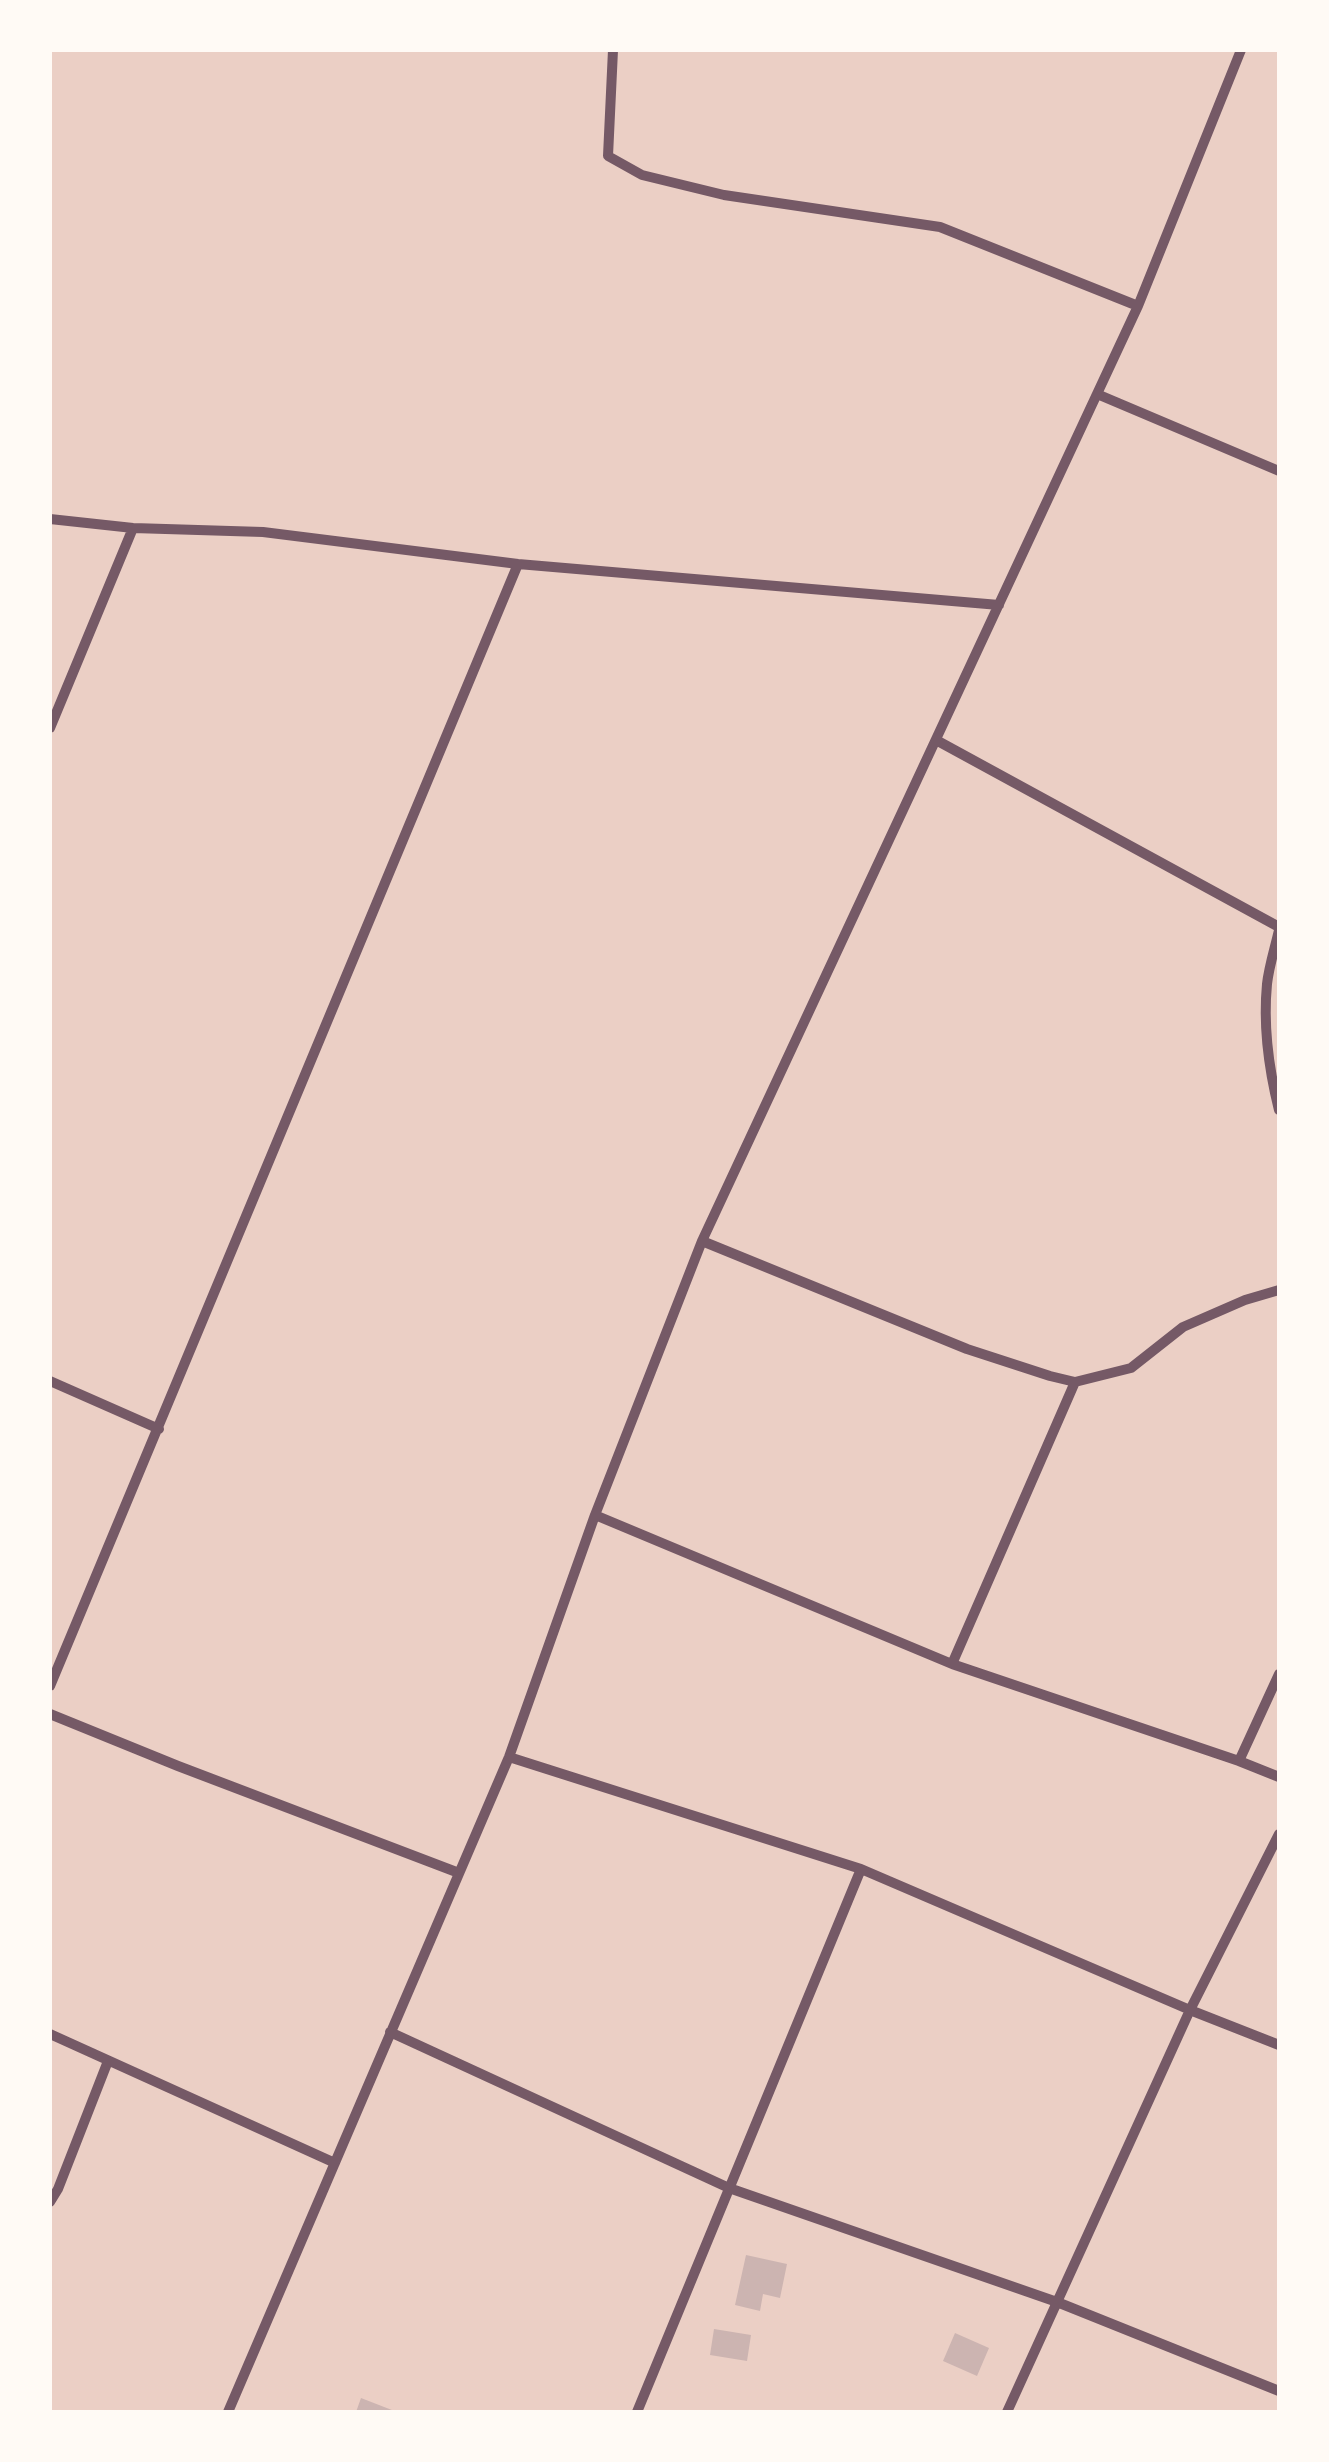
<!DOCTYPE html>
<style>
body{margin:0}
#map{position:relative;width:1329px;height:2462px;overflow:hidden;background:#f7e1d7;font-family:Roboto,sans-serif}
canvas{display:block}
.frame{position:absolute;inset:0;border:52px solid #fffaf5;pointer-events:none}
</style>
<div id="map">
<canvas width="1329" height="2462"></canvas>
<div class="frame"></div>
</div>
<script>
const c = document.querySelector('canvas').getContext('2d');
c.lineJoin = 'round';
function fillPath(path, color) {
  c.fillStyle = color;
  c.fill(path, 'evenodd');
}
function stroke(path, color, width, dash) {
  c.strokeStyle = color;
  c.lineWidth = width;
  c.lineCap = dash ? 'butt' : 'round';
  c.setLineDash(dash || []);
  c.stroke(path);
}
const green = new Path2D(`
 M50,50H1279V2412H50Z`);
const building = new Path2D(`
 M746,2255L787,2264L780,2298L763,2294L760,2311L735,2305Z
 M714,2329L751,2335L747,2361L710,2355Z
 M955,2333L989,2348L977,2376L943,2361Z
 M361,2398L397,2412H356Z`);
const minor = new Path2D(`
 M613,50L608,156L642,175L724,195L940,227L1138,306
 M1097,394L1279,471
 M50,519L133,528L263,532L518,564L999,605
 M50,728L133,528
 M936,740L1279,927
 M1279,930C1275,948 1269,966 1267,984C1263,1026 1269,1070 1279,1110
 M702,1241L967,1349L1050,1376L1075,1382L1131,1368L1183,1327L1245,1300L1279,1290
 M50,1381L159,1429
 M595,1515L952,1664L1239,1761L1279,1777
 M952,1664L1075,1382
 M50,1686L518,564
 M50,1714L178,1766L459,1873
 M509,1757L861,1869L1190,2010L1279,2045
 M1239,1761L1279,1674
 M390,2032L729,2188L1057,2302L1279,2391
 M50,2034L335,2163
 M50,2202L58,2189L108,2061
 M228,2412L509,1757L595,1515L702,1241L1138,306L1241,50
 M637,2412L861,1869
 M1007,2412L1190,2010L1279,1834`);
fillPath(green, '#ebcfc5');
fillPath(building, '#ccb4b1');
stroke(minor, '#755966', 10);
</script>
